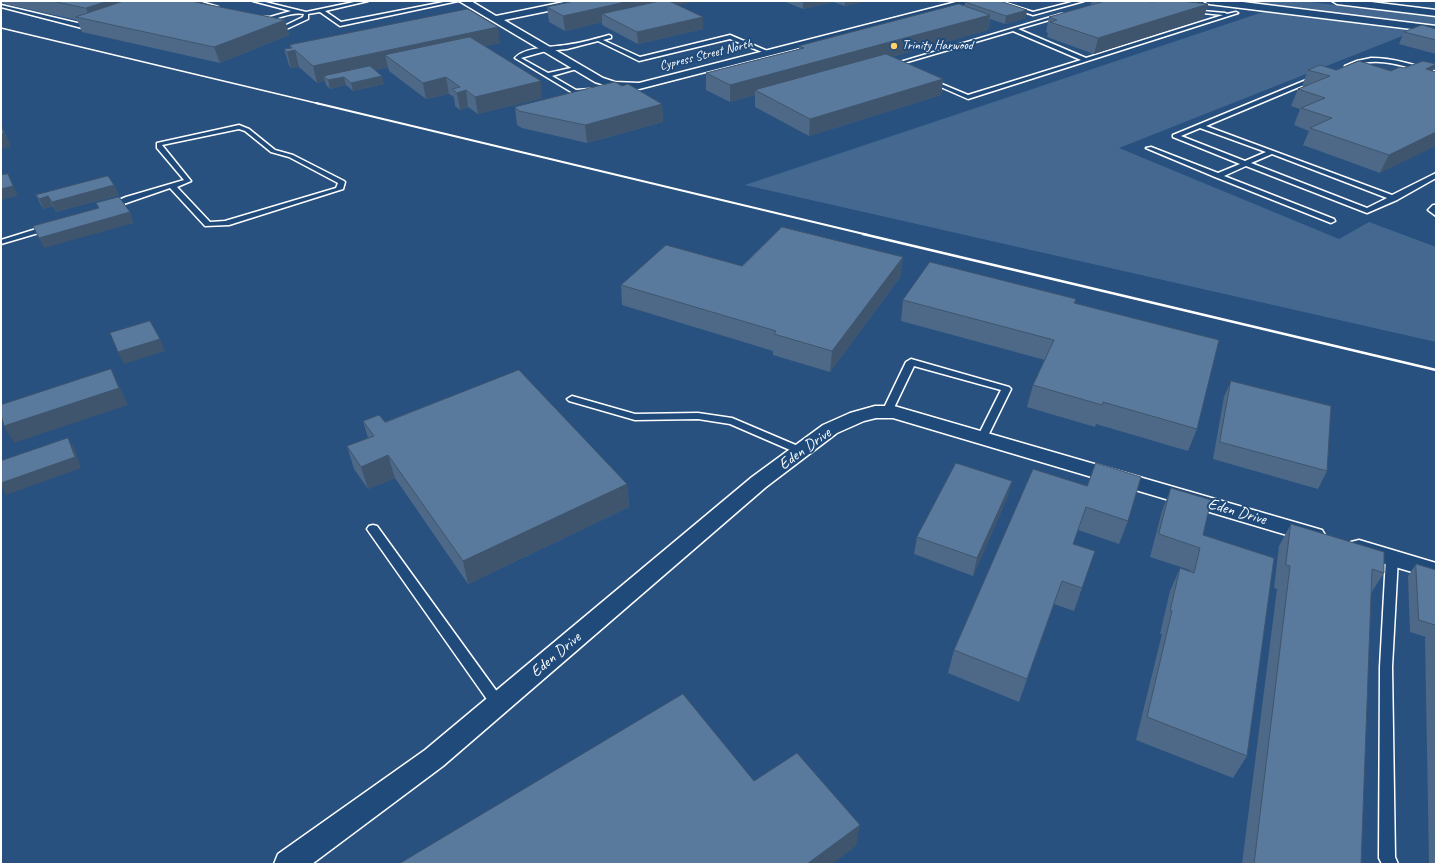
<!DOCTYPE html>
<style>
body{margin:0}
#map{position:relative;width:1437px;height:865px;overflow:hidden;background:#28517f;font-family:Caveat,sans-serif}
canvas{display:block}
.frame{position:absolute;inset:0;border:2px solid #fff;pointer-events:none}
</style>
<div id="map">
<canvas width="1437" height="865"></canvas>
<div class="frame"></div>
</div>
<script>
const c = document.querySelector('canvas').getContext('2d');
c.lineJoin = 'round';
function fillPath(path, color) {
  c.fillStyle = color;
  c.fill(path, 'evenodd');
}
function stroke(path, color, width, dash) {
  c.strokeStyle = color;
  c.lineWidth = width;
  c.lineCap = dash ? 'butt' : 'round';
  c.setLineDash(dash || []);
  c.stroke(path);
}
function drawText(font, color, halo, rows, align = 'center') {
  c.font = font + ' Caveat,sans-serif';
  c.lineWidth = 4;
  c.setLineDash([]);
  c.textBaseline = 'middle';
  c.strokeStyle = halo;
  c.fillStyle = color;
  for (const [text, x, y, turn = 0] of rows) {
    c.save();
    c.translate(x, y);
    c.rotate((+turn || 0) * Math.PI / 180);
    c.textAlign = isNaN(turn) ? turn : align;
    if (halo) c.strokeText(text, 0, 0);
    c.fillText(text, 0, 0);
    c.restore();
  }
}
const green = new Path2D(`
 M1223,1H1302L1436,17V27Z
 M1263,12L1415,31L1119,148L1339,239L1369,222L1436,247V342L745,185Z`);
const lane = new Path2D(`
 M190,1H198L218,7L216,8Z
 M253,1H261L306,12L359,1H368L325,11L341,22L449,1H458L340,26L320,12L308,14V19L282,31L279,29L280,28L303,17L304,14C289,11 276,22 261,19V17H270L291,11Z
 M992,1H999L1033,12L1076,1H1084L1033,15Z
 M1,5L86,25L92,23L95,25L86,29L1,7Z
 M1191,10L1225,13L1227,14L1236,12L1238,13L968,99L927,81L932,80L968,95L1081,60L1013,31L897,65V67H893L890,65L1061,14H1063V16L1018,29L1086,58L1223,15L1193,12Z
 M609,35L611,36V38L603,40L640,57L730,35L772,53L767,54L730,39L639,61L598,41L567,49L546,51L521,58L548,73L580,66V68L552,76L576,90L591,89L594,91L591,93H573L515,58C524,47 553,47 566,45C581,43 595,39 609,35Z
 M1371,58C1394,58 1415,65 1436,72V76C1412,69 1388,58 1363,63C1358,64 1353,66 1348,68L1345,66L1357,61Z
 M1316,76L1319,78L1318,79L1206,126L1392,195L1436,173V178L1397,200L1367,213L1246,166L1224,176L1334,219L1335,221L1331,223L1215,177L1146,148L1151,147L1218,173L1240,164L1173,137V135ZM1200,128L1266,152L1245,161L1181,136ZM1272,154L1387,198L1367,208L1251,163Z
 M239,125L249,129L275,150L293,155L344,181L345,182L343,189L229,225L205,226L170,188L112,208H106L105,206L126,197L184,180L157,148V143ZM239,129L245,131L271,152L289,157L338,183L336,188L225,221L210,222L177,187L191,181L162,145Z
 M1433,205H1436V216L1428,210Z
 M49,225L53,227L52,229L1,244V240Z
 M911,359L1009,387L1011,389L986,440L982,441L977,438L1001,390L914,366L892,412L887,415L884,414L882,412L906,362Z
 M572,396L635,414L698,413L732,418L805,449L806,451L805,453H797L730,424L698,419L635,420L569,401L567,399Z
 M373,525L377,526L503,700L505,704L503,708L498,710L493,708L369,532L367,529L369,526Z
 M1392,554L1396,555L1398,558L1392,667L1395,857L1398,864H1382L1379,858L1380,667L1386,558L1388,555Z`);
const street = new Path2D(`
 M459,1H471L496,16L569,1H587L582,4L504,20L603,78L615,82L639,83L960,1H976L974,3L639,89L614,88L595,82Z
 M875,406H894L901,408L1322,530L1325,535L1322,540L1314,543L893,418H876L864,421L837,433L766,487L443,766L312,864H274L278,854L425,750L752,477L823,425L850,413Z
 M1359,540L1436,563V579L1351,554L1348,548L1351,542Z`);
const secondary = new Path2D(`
 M1204,1H1235L1436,26V32L1209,4Z`);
const highway = new Path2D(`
 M1332,1H1363L1436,10V16L1337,4Z`);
const railFar2 = new Path2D(`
 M1,28L320,104`);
const railFar1 = new Path2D(`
 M316,103L868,235`);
const rail = new Path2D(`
 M863,234L1436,370`);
const wall = new Path2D(`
 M1,1H190L285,20L289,35L220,63L82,32L77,20L1,3Z
 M783,1H867L845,6L833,2L803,9Z
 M1092,1H1148L1152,2L1208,4L1203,19L1094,54L1047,37L1048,33L1046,32L1049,17L1090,6Z
 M965,2L1026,18L1005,24L990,19L988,30L891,57L943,79L941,95L809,136L755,107V95L730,102L706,90V73L799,49V46L965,6Z
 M678,5L703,17V29L638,44L602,25V22L565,31L549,22L547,7Z
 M1436,29V54L1399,44L1404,32Z
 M500,43L485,46L542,98L478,114L468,107L460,110L455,106L454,97L449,94L426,99L389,71L388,67L375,70L384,84L353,91L346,85L330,89L326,85L325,81L317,83L299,67L291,68L289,65L284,49L290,48V45Z
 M1436,64L1380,173L1303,145L1309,131L1294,125L1300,109L1291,106L1298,89L1304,87L1302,86L1308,70L1391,71L1404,68Z
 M622,86L662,104L663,122L587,143L522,128L517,125L515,107Z
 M114,185L119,195L56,212L53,206L44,209L41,205L36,195Z
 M903,257L900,277L830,372L773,355V351L622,305L621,285L742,266Z
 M1076,299L1075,303L1197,429L1188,451L1096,424L1095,427L1027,407L1033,385L1045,360L901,321L903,300Z
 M1231,381L1327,471L1318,489L1213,459L1224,397Z
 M363,421L385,422L627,484L629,507L468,584L395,478L368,489L354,469L347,446L368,438Z
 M1033,469L1128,521L1119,544L1078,530L1073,544L1082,588L1074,611L1054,604L1019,702L948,673L954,650Z
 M1012,481L1007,498L973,576L914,554L917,537Z
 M1171,488L1203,535L1247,756L1233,778L1136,740L1162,634H1160L1170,591L1180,568L1190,571V570L1150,557L1162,511Z
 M1291,524L1384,573L1371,593L1361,864H1242L1277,589L1274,588L1279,546Z
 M1416,564L1436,570V864H1429L1425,639L1426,637L1410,632L1408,576Z`);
const shadedWall = new Path2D(`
 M108,1H127L90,20L86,8Z
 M630,1H697L614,20L602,14V22L565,31L563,16Z
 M803,1H833V2L803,9Z
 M845,1H867L845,6Z
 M1208,4L1203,19L1094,54L1098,38Z
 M1027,10L1026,18L1005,24L1006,16Z
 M990,15L988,30L761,93L755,90V95L730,102V85Z
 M703,17V29L638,44L637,32Z
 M285,20L289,35L220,63L214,47Z
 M498,27L500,43L399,65L385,55L388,67L344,77L346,85L330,89L328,80L324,76L325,81L317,83L313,66Z
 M295,50L299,67L291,68L287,52Z
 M1436,64L1428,81L1426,69Z
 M382,76L384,84L353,91L351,83Z
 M446,77L449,94L426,99L423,83Z
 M943,79L941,95L809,136L810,119Z
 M541,81L542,98L478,114L475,97Z
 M466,90L468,107L460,110L457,93Z
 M662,104L663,122L587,143L585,125Z
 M1,122L11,147L1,149Z
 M1436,132V146L1380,173L1389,155Z
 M8,174L18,196L1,200V189Z
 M114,185L119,195L56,212L52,202Z
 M48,196L53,206L44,209L39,199Z
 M130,212L134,223L44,248L39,238Z
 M903,257L900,277L830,372L832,351Z
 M160,339L165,351L124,364L118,352Z
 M111,369L128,405L14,443L4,426Z
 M68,438L75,450L81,468L6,495L1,487V483Z
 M388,455L395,478L368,489L361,467Z
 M1012,481L1007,498L973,576L977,558Z
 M627,484L629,507L468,584L463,561Z
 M1062,581L1054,604L1019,702L1027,679Z
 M860,825L856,846L832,864H807Z`);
const building = new Path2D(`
 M52,1H108L86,8Z
 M124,1H190L285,20L214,47L76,17Z
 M575,1H630L563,16L547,7Z
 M660,1H669L703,17L637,32L602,14Z
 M970,1H1000L1027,10L1006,16L965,2Z
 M1104,1H1148L1152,2L1156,1H1180L1208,4L1098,38L1050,22L1057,20L1049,17L1105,1Z
 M959,4L990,15L730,85L706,73L804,48L799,46Z
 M468,9L498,27L313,66L295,50L287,52L284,49L292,48L290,45Z
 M1422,25L1436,29V40L1404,32Z
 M470,37L541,81L475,97L466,90L457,93L452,89L460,87L446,77L423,83L385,55Z
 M886,54L943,79L810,119L755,90Z
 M1359,61L1391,71L1400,67L1404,68L1423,61L1436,64L1426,69L1436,72V132L1389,155L1310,128L1332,118L1301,108L1325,98L1298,89L1330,76L1308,70L1320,65L1336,70Z
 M370,66L382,76L351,83L344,77L328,80L324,76Z
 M615,82L622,86L628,84L662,104L585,125L519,111L515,107Z
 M1,125L4,133L1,134Z
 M8,174L13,186L1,189V175Z
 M108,176L114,185L52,202L48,196L39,199L36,195Z
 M119,197L130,212L39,238L33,226L99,208L96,203Z
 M782,227L903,257L832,351L774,334L776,331L621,285L666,245L742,266Z
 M930,262L1076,299L1074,303L1219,340L1197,429L1103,402L1102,405L1033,385L1054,340L903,300Z
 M150,321L160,339L118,352L110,333Z
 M111,369L119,388L4,426L1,415V405Z
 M519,370L627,484L463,561L388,455L361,467L347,446L374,436L363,421L379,415L385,422Z
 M1231,381L1331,406L1327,471L1220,442Z
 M68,438L75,457L1,483V461Z
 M956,463L1012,481L977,558L917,537Z
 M1096,463L1141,477L1128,521L1086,507L1073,544L1095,551L1082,588L1062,581L1027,679L954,650L1033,469L1087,486Z
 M1171,488L1211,500L1203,535L1274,558L1247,756L1147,717L1172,611H1170L1180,568L1194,573L1200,548L1159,534Z
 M1291,524L1384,552V573L1372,569L1361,864H1254L1290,566L1286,565Z
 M1416,564L1436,570V624L1435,625L1419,620Z
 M683,694L754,781L797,753L860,825L807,864H399Z`);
const markers = [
 [894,46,4,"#ffd166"]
];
const farPoinames = [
 ["Trinity Harwood",902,46]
];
const farStreetnames = [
 ["Cypress Street North",706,55,-14]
];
const streetNames = [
 ["Eden Drive",805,449,-36],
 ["Eden Drive",1237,512,16],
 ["Eden Drive",556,655,-40]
];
fillPath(green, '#446890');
stroke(lane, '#fff', 3);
stroke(street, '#fff', 3);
stroke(secondary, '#fff', 3);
stroke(highway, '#fff', 3);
fillPath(lane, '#1f4a7a');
fillPath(street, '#1f4a7a');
fillPath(secondary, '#1f4a7a');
fillPath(highway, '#1f4a7a');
stroke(railFar2, '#fff', 1.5);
stroke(railFar1, '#fff', 2);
stroke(rail, '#fff', 2.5);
fillPath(wall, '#4d6987');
fillPath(shadedWall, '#3f556e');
fillPath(building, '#5a7a9d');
stroke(building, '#3f556e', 1);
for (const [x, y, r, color] of markers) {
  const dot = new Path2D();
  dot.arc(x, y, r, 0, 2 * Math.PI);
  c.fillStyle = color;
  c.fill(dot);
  stroke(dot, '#1f4a7a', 1.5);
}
drawText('13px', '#fff', '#1f4a7a', farPoinames, 'left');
drawText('13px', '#fff', '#1f4a7a', farStreetnames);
drawText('16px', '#fff', '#1f4a7a', streetNames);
</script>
